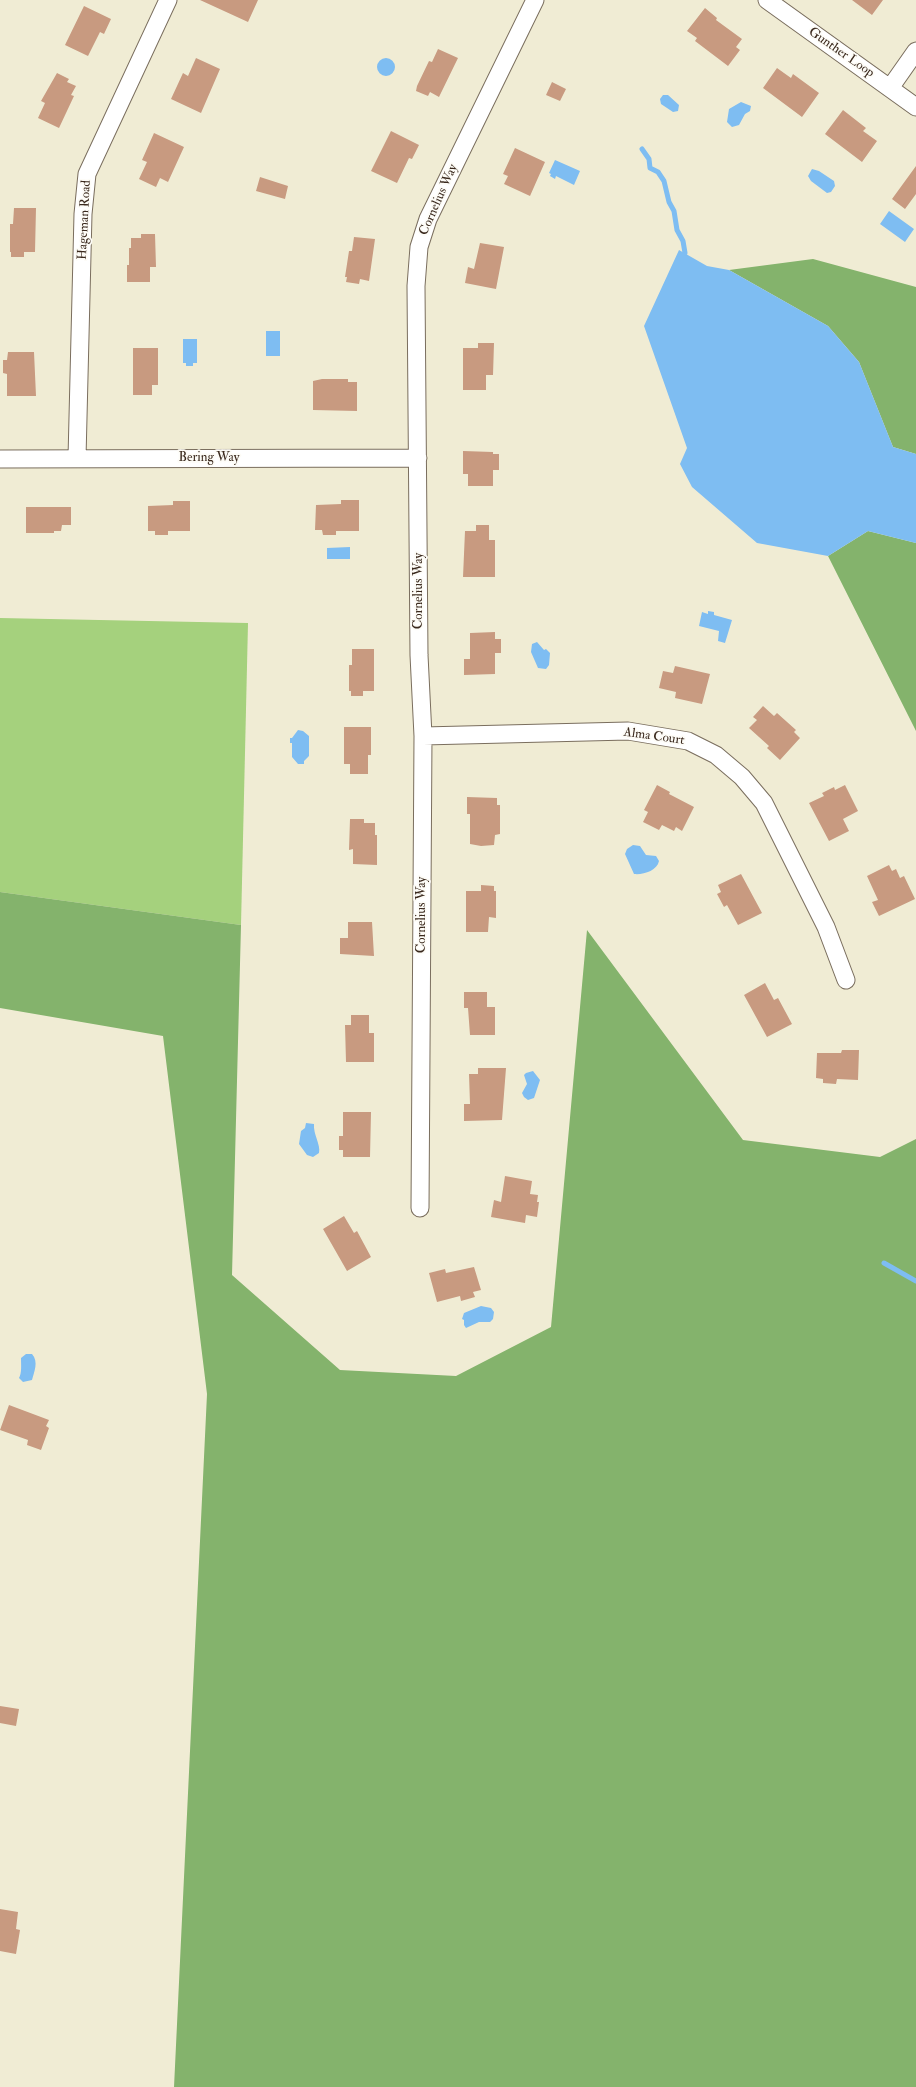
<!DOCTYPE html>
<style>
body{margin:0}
canvas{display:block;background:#f0ecd4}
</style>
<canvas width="916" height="2087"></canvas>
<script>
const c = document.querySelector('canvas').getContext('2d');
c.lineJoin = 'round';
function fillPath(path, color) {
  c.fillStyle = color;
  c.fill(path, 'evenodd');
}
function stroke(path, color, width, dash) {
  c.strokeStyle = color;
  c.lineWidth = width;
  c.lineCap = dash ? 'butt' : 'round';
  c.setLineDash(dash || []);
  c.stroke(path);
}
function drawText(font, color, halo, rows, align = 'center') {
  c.font = font + ' "IM FELL Double Pica",serif';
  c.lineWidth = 3.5;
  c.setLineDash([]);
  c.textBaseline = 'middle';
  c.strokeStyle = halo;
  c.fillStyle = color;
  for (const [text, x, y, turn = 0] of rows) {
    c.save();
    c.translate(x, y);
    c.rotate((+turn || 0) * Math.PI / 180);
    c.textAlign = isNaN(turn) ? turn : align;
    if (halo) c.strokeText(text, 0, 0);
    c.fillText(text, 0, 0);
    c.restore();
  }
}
const green = new Path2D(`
 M0,618L248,623L241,925L0,892Z`);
const forest = new Path2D(`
 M813,259L916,287V454L893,447L859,362L828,326L729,270Z
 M868,531L916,543V731L828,556Z
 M0,892L241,925L232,1275L340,1370L456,1376L551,1327L587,930L743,1140L880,1157L916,1139V2087H174L207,1394L163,1036L0,1008Z`);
const water = new Path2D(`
 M377 67a9 9 0 1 1 18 0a9 9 0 1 1-18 0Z
 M663,95H668L679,105L678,111L673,112L661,104L660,99Z
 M741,102L751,106L750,111L745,114L739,125L732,127L727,122L729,109Z
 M555,160L580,171L574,185L556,176L555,179L550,176L551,174L549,173Z
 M812,169L819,171L834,181L835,186L831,192L827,193L811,181L808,176Z
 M889,211L914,229L905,242L880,224Z
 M679,250L707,266L729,270L828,326L859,362L893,447L916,454V543L868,531L828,556L757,543L692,487L680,464L687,448L644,326Z
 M266,331H280V356H266Z
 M183,339H197V363H193V366H186V363H183Z
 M350,547V559H327V548Z
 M708,611L714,612V615L732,620L725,643L718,641L719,631L699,626L702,612L708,614Z
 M537,642L544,650L546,649L550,653L549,665L546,669L538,668L531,652L532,644Z
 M298,730L303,731L309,736V756L304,761V764H298L292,757V743H290V738H292Z
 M633,845L640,846L646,855L656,856L659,861C657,871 643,875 634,874L625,854L627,849Z
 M533,1071L540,1080L534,1098L528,1100L524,1097L522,1093L527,1084L524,1075L526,1073Z
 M306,1123L314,1124C313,1134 321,1145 319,1153L313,1157L307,1155L299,1144L301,1131L305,1128Z
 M481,1306L491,1308L494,1312L493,1319L490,1322H479L466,1328L464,1325V1320L462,1319L464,1313Z
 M26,1354H32C39,1362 34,1372 32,1380L23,1382L19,1378C22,1373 21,1365 21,1358Z`);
const stream = new Path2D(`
 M642,149L649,159L650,168L658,172L664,181L669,202L674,211L677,230L683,241L685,253
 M884,1263L916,1281`);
const building = new Path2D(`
 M200,0H258L248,22Z
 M852,0H883L872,15Z
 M84,6L111,19L104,34L100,32L88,56L65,45Z
 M705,8L717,18L716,20L742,39L736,47L740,50L728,66L695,41L697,38L687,31Z
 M438,49L458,58L439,97L430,92L428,96L416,91L417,86L429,61L432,62Z
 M196,58L220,69L201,113L171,99L183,73L188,76Z
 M777,68L791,78L793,74L819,93L802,117L763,88Z
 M57,73L69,79L67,82L76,86L71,95L74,96L59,128L38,118L45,103L41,101Z
 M552,82L566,89L560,101L546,95Z
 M843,110L866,128L863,131L877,141L862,162L825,134Z
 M391,131L419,145L412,159L409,158L397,183L371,171Z
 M154,133L184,147L168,182L160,178L156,187L139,179L147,162L142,160Z
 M515,148L545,162L530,196L504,184L508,176L503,174Z
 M916,166V194L905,209L892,199Z
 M260,177L288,186L285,199L256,191Z
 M14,208H36L35,252H24V257H11V252H10V224H13Z
 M141,234H155L156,267H150V282H127V265H129V248H131V238H141Z
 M354,237L375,239L369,281L360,279L359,284L346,282L347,277H345L349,251H352Z
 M480,243L504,247L496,289L465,283L468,267L474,269Z
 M478,343H494L493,375H486V390H463V348H478Z
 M133,348H158V385H152V395H133Z
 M8,352H34L36,396H7V374L3,373V360H7Z
 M322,379H348V382H357V411L313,410V381Z
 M463,451L493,452V454H499V470H493V486H468V474H463Z
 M341,500H359V531H336V535H323L322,530H315L316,505L341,504Z
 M173,501H190V531H168V535H155V531H148V506L173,505Z
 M26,507H71V525H62L61,531H54V533H26Z
 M476,525H489V540H495V577H463L465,531H476Z
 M495,632V639H501V653H495V674L464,675V659H470V633Z
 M352,649H374V691H363V696H351V691H349V665H352Z
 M675,666L710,674L702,704L675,698L676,692L659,688L663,671L673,673Z
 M763,706L774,716L777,713L796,730L794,732L800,738L780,760L767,748L769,746L749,728L757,720L753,717Z
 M344,727H371V755H368V774H350V764H344Z
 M657,785L670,792L669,794L694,807L682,831L676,827L674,831L662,825L659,830L643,822L648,812L644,810Z
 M845,785L858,811L843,819L849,831L829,841L809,803L824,796L822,793L834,787L835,790Z
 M467,797L497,798V805H500V834L495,835L494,845L481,846L470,844V814H467Z
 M350,819H364V823H375V835H377V865L353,864V849L349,850Z
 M889,865L892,871L896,869L900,878L904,876L915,899L879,916L872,902L878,900L867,876Z
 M741,874L762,913L738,925L727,905L724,907L717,894L721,892L718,885Z
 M481,885L494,886V891H496V918L489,917L488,932H466V891H481Z
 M348,922H372L374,956L340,954V938H348Z
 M765,983L774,1000L778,998L792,1024L767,1037L744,995Z
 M464,992H487V1007H495V1035H470L468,1008H464Z
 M351,1015H369V1033H374V1062H346L345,1025H351Z
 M842,1050H859L858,1080L837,1079L836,1084L823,1083V1079L816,1078L817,1053H841Z
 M478,1068H506L502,1120L464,1121V1104H470L469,1074H478Z
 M343,1112H371L370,1157H343V1150H339V1136H343Z
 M505,1176L532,1181L530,1194L538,1195L537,1202H539L537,1217L526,1215L525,1223L491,1217L494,1200L501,1202Z
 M344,1216L354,1233L357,1231L371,1257L347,1271L323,1229Z
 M474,1267L481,1290L473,1292L475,1297L461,1301L460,1296L437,1302L429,1273L445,1269L446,1273Z
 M9,1405L49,1420L46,1426L49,1428L41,1450L27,1445L28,1440L0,1430Z
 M0,1706L19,1709L16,1726L0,1723Z
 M0,1909L18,1912L16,1929L20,1930L16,1954L0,1951Z`);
const street = new Path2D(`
 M767,0L916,107
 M890,88L916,51
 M77,458L83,214L87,174L168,0
 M0,459L418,458
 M423,736L628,731L688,741L716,755L742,777L764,803L826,927L846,980
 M420,1208L423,736L419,655L416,286L419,247L428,219L535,0`);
const streetNames = [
 ["Gunther Loop",841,53,35],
 ["Cornelius Way",439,200,-66],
 ["Hageman Road",85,220,-87],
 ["Bering Way",209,458],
 ["Cornelius Way",419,591,-90],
 ["Alma Court",654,737,8],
 ["Cornelius Way",422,915,-90]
];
fillPath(green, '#a5d17d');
fillPath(forest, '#84b36c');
fillPath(water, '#7ebdf2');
stroke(stream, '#7ebdf2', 5);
fillPath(building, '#c89a80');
stroke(street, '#7a6e5e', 19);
stroke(street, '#fff', 17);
drawText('13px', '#3b2a1e', '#fdfcf7', streetNames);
</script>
